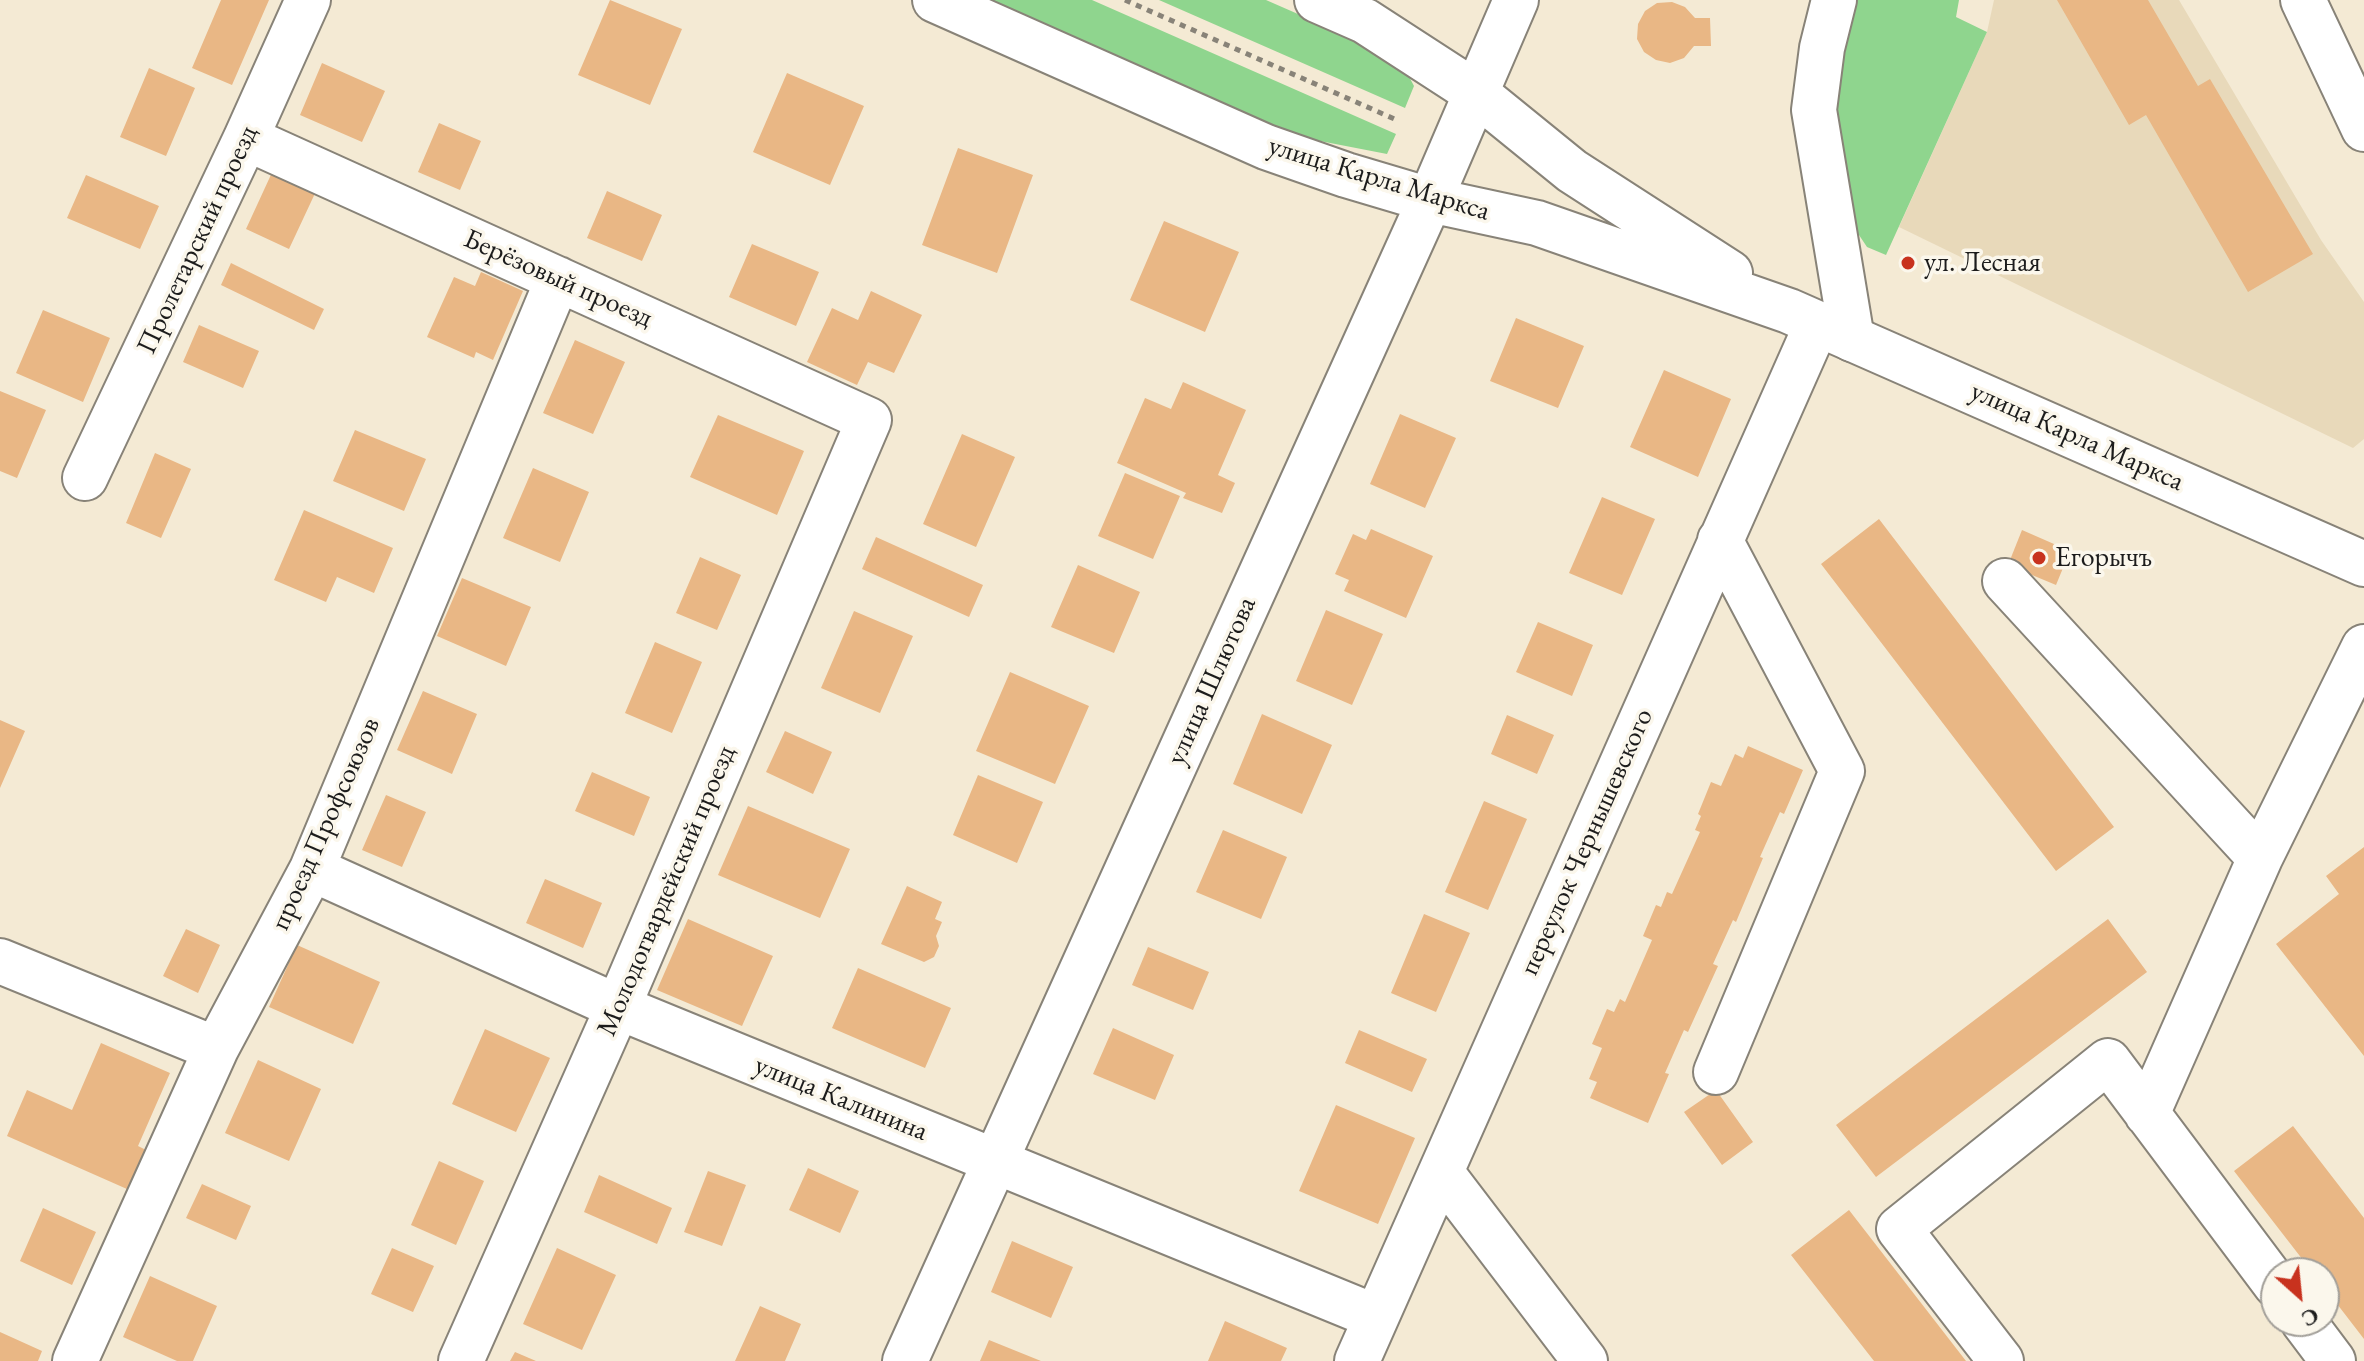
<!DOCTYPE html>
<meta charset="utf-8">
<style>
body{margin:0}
#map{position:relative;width:2364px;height:1361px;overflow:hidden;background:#f4ead4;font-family:"EB Garamond",serif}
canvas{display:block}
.north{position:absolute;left:2260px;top:1257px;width:80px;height:80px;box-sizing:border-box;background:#fbf7ec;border:2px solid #a29f99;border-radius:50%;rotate:153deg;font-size:22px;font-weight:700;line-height:32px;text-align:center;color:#1c1c1c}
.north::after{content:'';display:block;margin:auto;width:28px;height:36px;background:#c8321e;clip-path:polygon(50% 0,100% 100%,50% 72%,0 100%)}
</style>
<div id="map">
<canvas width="2364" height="1361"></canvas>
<div class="north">С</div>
</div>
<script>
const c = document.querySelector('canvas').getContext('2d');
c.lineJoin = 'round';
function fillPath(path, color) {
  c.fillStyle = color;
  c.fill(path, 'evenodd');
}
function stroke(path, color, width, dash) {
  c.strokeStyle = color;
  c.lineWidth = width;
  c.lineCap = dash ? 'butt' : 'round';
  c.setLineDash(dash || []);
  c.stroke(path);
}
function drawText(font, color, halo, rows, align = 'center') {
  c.font = font + ' "EB Garamond",serif';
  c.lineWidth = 7;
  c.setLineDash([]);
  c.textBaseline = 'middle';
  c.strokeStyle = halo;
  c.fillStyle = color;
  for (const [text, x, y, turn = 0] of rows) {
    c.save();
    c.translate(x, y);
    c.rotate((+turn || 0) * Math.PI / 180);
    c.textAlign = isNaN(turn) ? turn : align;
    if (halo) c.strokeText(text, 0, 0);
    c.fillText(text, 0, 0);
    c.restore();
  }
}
const built = new Path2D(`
 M1994,0H2179L2321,240L2364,302V439L2353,448L1899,227L1987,32Z`);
const green = new Path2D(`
 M984,0H1092L1396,134L1387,154L1289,135Z
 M1159,0H1266L1387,53L1405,69L1414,86L1405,108Z
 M1850,0H1959L1956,17L1987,32L1886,255L1867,247L1857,232L1833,121Z`);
const building = new Path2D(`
 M221,0H269L232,85L192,68Z
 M610,0L682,29L650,105L578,75Z
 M2057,0H2148L2198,86L2210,79L2313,254L2248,292L2146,115L2129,125Z
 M1672,2L1685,7L1695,18H1710L1711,46H1694L1684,58L1670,63L1656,60L1644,52L1637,39L1638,24L1645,11L1657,3Z
 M322,63L385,91L362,142L300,115Z
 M149,68L195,88L166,156L120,137Z
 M787,73L864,106L830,185L753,152Z
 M439,123L481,141L460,190L418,172Z
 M958,148L1033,175L997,273L922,245Z
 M275,166L318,187L289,249L246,229Z
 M86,175L159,206L140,249L67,218Z
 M607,191L662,215L642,261L587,238Z
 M1164,221L1239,252L1205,332L1130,300Z
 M752,244L819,272L796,326L729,297Z
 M231,263L324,309L314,330L221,285Z
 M481,272L523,291L493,360L476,352L474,358L427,337L454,277L475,286Z
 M871,291L922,315L894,373L868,362L857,385L807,362L832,308L858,320Z
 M43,310L110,338L83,402L16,373Z
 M1516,318L1584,346L1558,408L1490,381Z
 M199,325L259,351L243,388L183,362Z
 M575,340L625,362L593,434L543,413Z
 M1664,370L1731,399L1698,477L1630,447Z
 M1183,382L1246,410L1218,475L1235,483L1222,513L1183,498L1186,493L1117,463L1145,398L1171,409Z
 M0,391L46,410L17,478L0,471Z
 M1400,414L1456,438L1425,508L1370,484Z
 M718,415L804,451L777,515L690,477Z
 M355,430L426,459L404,511L333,481Z
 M962,434L1015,457L976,547L923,524Z
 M155,453L191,469L161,538L126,523Z
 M533,468L589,492L560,562L503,538Z
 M1125,473L1180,496L1153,559L1098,536Z
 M1602,497L1655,519L1622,595L1569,573Z
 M304,510L393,548L374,593L337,577L326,602L274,580Z
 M1879,519L2114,827L2056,871L1821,564Z
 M1371,529L1433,556L1406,618L1344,591L1349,580L1335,574L1353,534L1366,540Z
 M2022,530L2070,551L2056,585L2008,565Z
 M876,537L983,585L969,617L862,569Z
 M700,557L741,575L717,630L676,613Z
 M1078,565L1140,592L1114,653L1051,627Z
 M462,578L531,607L506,666L437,636Z
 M1326,610L1383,634L1352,705L1296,681Z
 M854,611L913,636L880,713L821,688Z
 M1538,622L1593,645L1572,696L1516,672Z
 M655,642L702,662L672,733L625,713Z
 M1010,672L1089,706L1055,784L976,751Z
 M423,691L477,714L452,774L397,750Z
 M1262,714L1332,745L1302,814L1233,784Z
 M1507,715L1554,735L1537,774L1491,754Z
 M0,720L25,731L0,788Z
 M785,731L832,752L813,794L766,772Z
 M1748,746L1803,770L1784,814L1780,812L1760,857L1763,858L1736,922L1733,920L1713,964L1718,966L1688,1032L1684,1030L1665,1073L1669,1074L1648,1123L1590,1098L1597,1082L1589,1079L1602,1048L1592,1044L1607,1009L1614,1012L1620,999L1625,1002L1652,940L1643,936L1656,905L1661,907L1667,892L1672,894L1700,832L1695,830L1701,816L1698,814L1711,782L1721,786L1735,754L1743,758Z
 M592,772L650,797L634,836L575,811Z
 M978,775L1043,802L1017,863L953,835Z
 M386,795L426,812L402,867L362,850Z
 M1484,801L1527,819L1488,910L1445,892Z
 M748,806L850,849L820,918L718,875Z
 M1223,830L1287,857L1261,919L1196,892Z
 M2364,847V1056L2276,944L2339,894L2326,876Z
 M545,879L602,903L583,948L526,923Z
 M907,886L942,902L935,919L942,922L936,936L939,946L934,957L924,962L881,944Z
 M1424,914L1470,933L1436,1012L1391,993Z
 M688,919L773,956L742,1026L657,990Z
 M2108,919L2147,972L1876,1177L1836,1125Z
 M186,929L220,945L198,993L163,976Z
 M297,945L380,982L353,1044L269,1007Z
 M1148,947L1209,972L1193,1010L1132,985Z
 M858,968L951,1008L925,1068L832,1028Z
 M1113,1028L1174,1055L1155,1100L1093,1074Z
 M485,1029L550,1058L516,1132L452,1104Z
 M1359,1030L1427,1059L1412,1092L1345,1063Z
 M101,1043L170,1073L138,1146L154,1154L136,1193L7,1136L27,1090L72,1110Z
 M258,1060L321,1089L289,1161L225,1133Z
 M1716,1090L1753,1142L1722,1165L1684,1112Z
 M1336,1105L1415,1138L1378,1224L1299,1191Z
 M2293,1126L2364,1218V1339L2324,1287V1273H2313L2234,1171Z
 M439,1161L484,1181L456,1245L411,1225Z
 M808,1168L859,1191L840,1233L789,1210Z
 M708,1171L746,1185L722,1246L684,1232Z
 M599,1175L672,1208L657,1244L584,1212Z
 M202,1184L251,1206L236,1240L186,1218Z
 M43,1208L96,1232L72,1285L20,1261Z
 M1849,1210L1966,1361H1874L1791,1255Z
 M1012,1241L1073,1267L1051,1318L991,1292Z
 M392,1248L434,1266L413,1312L371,1294Z
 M557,1248L616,1275L582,1350L523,1324Z
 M150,1276L217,1306L193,1361H177L123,1337Z
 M760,1306L801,1324L785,1361H735Z
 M1225,1321L1287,1348L1281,1361H1208Z
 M0,1332L42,1351L38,1361H0Z
 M989,1340L1041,1361H980Z
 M515,1352L536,1361H510Z`);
const path = new Path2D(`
 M1125,0L1399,121`);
const minor = new Path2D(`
 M1834,0L1822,48L1814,110L1852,339
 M246,138L869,420L618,1007L461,1361
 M85,478L246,138L308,0
 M2005,581L2260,858
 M312,869L618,1007L1376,1317
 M0,961L216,1049
 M1716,1072L1842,771L1720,540
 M2147,1114L2260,858L2364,647
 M1441,1172L1585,1361
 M2303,1321L2333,1361
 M75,1361L216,1049L312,869L558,279
 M1357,1361L1817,324
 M2001,1361L1899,1229L2108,1061L2276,1285`);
const major = new Path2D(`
 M935,0L1266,147L1346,175L1430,200L1537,223L1789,311L2364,564
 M1317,0L1365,21L1476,93L1572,171L1730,273
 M2303,0L2364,129
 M905,1361L1430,200L1516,0`);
const markers = [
 [1908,263,8,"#c8321e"],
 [2039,558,8,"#c8321e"]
];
const streetNames = [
 ["улица Карла Маркса",1379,179,17],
 ["Пролетарский проезд",198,240,-65],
 ["Берёзовый проезд",558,279,24],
 ["улица Карла Маркса",2077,437,24],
 ["улица Шлютова",1212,681,-66],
 ["проезд Профсоюзов",326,824,-66],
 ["переулок Чернышевского",1587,842,-66],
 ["Молодогвардейский проезд",667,891,-67],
 ["улица Калинина",841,1099,22]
];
const poiNames = [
 ["ул. Лесная",1924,263],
 ["Егорычъ",2055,558]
];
fillPath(built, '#e8d9ba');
fillPath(green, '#8fd58e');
fillPath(building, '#e9b785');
stroke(minor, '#888378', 48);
stroke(major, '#888378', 48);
stroke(path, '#888378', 5, [6, 6]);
stroke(minor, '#fff', 44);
stroke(major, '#fff', 44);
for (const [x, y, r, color] of markers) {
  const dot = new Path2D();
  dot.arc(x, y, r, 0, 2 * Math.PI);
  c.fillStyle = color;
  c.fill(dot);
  stroke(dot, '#fbf7ec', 3);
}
drawText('28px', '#1c1c1c', '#fbf7ec', streetNames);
drawText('28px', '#1c1c1c', '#fbf7ec', poiNames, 'left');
</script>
